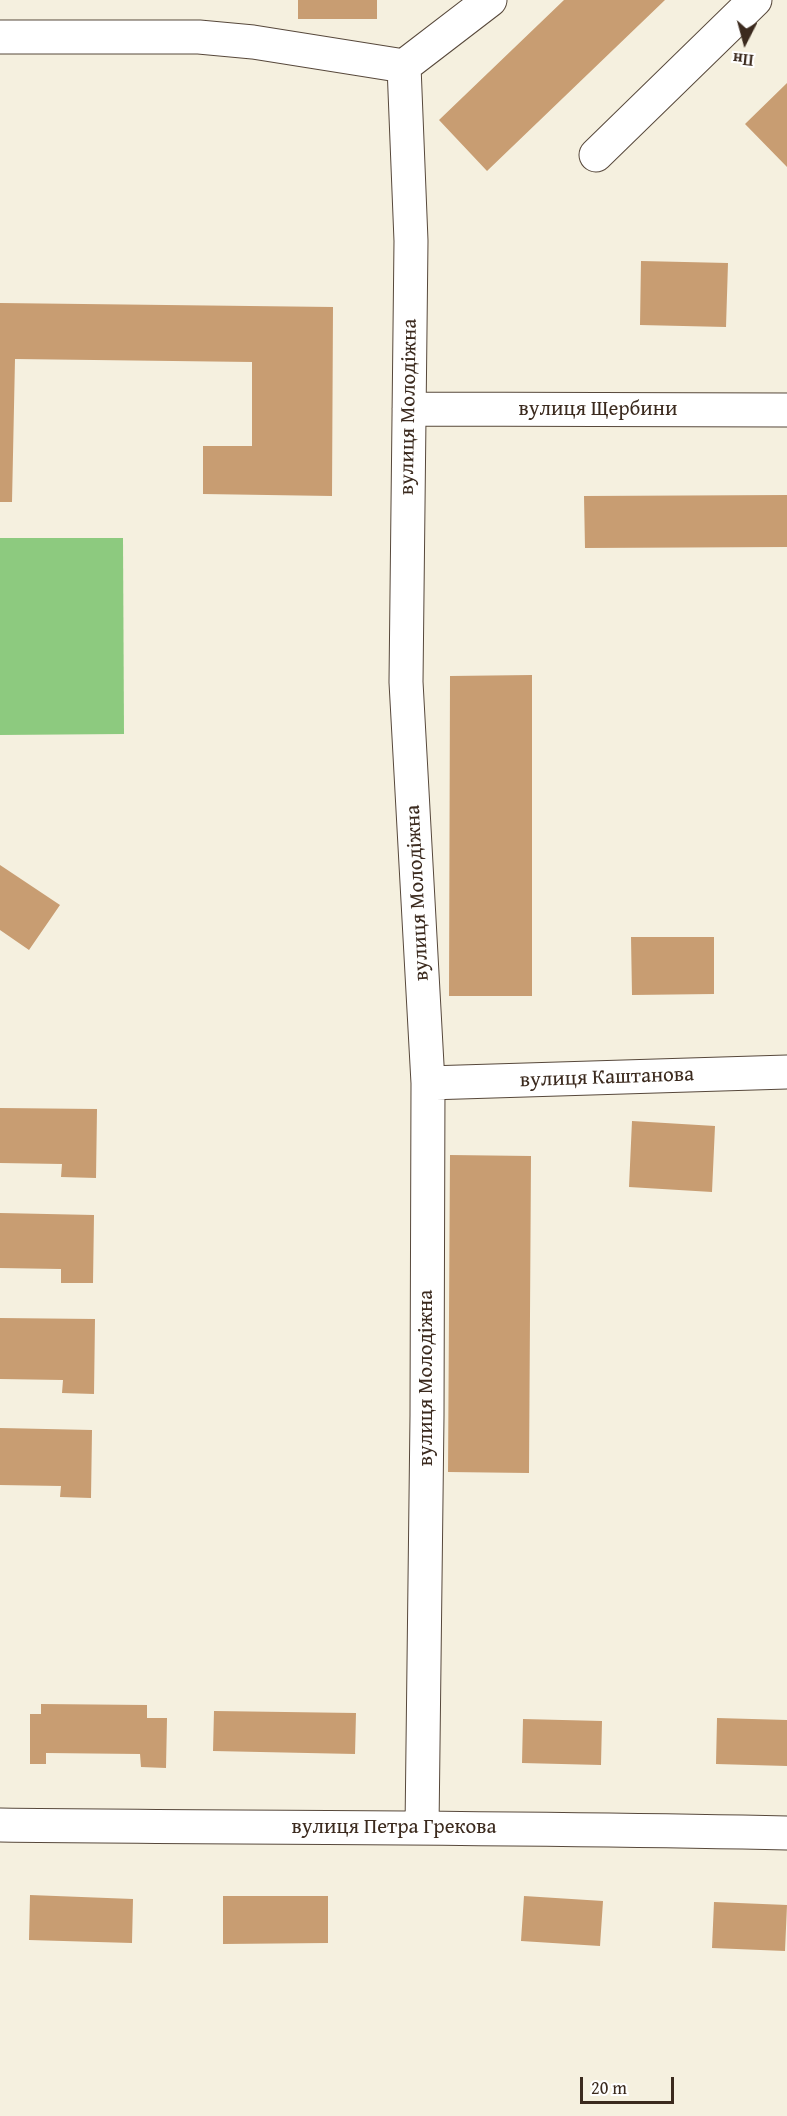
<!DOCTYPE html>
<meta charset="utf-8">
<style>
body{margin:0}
#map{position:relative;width:787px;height:2116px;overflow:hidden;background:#f5f0df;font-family:"Gentium Book Plus",serif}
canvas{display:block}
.north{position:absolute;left:715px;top:12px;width:60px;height:60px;-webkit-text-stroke:4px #fff;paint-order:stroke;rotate:186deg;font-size:16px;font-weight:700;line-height:24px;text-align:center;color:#3b2a1e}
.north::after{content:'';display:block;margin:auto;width:21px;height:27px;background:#3b2a1e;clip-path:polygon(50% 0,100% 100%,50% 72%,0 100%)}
.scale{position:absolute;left:580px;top:2077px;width:94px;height:27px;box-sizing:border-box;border:3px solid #3b2a1e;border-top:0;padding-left:8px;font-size:18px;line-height:21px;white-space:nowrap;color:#3b2a1e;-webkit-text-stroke:4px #fff;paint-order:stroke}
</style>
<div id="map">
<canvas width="787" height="2116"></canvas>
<div class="north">Пн</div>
<div class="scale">20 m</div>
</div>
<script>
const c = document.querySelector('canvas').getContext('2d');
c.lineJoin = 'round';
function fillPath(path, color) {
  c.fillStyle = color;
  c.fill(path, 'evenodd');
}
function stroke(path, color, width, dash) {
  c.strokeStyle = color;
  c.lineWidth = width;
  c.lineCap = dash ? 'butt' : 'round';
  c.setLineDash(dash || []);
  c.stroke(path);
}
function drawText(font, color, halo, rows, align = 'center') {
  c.font = font + ' "Gentium Book Plus",serif';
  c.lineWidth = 6;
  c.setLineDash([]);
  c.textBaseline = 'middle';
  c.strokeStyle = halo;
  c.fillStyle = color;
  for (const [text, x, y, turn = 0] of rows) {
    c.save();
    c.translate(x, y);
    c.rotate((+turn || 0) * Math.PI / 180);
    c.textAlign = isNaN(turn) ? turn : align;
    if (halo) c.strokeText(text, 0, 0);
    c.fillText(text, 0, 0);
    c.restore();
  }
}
const green = new Path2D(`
 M0,538H123L124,734L0,735Z`);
const building = new Path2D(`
 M298,0H377V19H298Z
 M564,0H665L487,171L439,120Z
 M787,83V167L745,124Z
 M641,261L728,263L726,327L640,325Z
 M0,303L333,307L332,496L203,494V446H252V362L15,359L12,502H0Z
 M787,495V547L585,548L584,496Z
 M532,675V996H449L450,676Z
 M0,865L60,905L29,950L0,930Z
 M631,937H714V994L632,995Z
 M0,1108L97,1109L96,1178L61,1177L62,1164L0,1163Z
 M632,1121L715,1126L712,1192L629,1187Z
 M450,1155L531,1156L529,1473L448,1472Z
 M0,1213L94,1215L93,1283H61V1269L0,1268Z
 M0,1318L95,1319L94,1394L62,1393L63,1380L0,1379Z
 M0,1428L92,1430L91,1498L60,1497L61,1486L0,1485Z
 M41,1704L147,1705V1718H167L166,1768L141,1767L140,1754L46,1753V1764H30V1714H41Z
 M214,1711L356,1713L355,1754L213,1751Z
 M717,1718L787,1720V1766L716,1764Z
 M523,1719L602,1721L601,1765L522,1763Z
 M30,1895L133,1899L132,1943L29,1940Z
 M223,1896H328V1943L223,1944Z
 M524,1896L603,1901L600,1946L521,1941Z
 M714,1902L787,1905L785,1951L712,1948Z`);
const minor = new Path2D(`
 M0,37H199L253,42L404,66
 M596,155L755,0
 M409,409L787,410
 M428,1083L787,1072
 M0,1825C262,1828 525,1827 787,1833
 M422,1828L427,1416L428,1083L406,682L411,241L404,66L490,0`);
const streetNames = [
 ["вулиця Молодіжна",409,407,-89],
 ["вулиця Щербини",598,410],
 ["вулиця Молодіжна",418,893,-93],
 ["вулиця Каштанова",607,1078,-2],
 ["вулиця Молодіжна",427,1378,-90],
 ["вулиця Петра Грекова",394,1828]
];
fillPath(green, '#8dca7f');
fillPath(building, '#c89d72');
stroke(minor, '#57483b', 35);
stroke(minor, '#fff', 33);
drawText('21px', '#3b2a1e', '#fff', streetNames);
</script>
